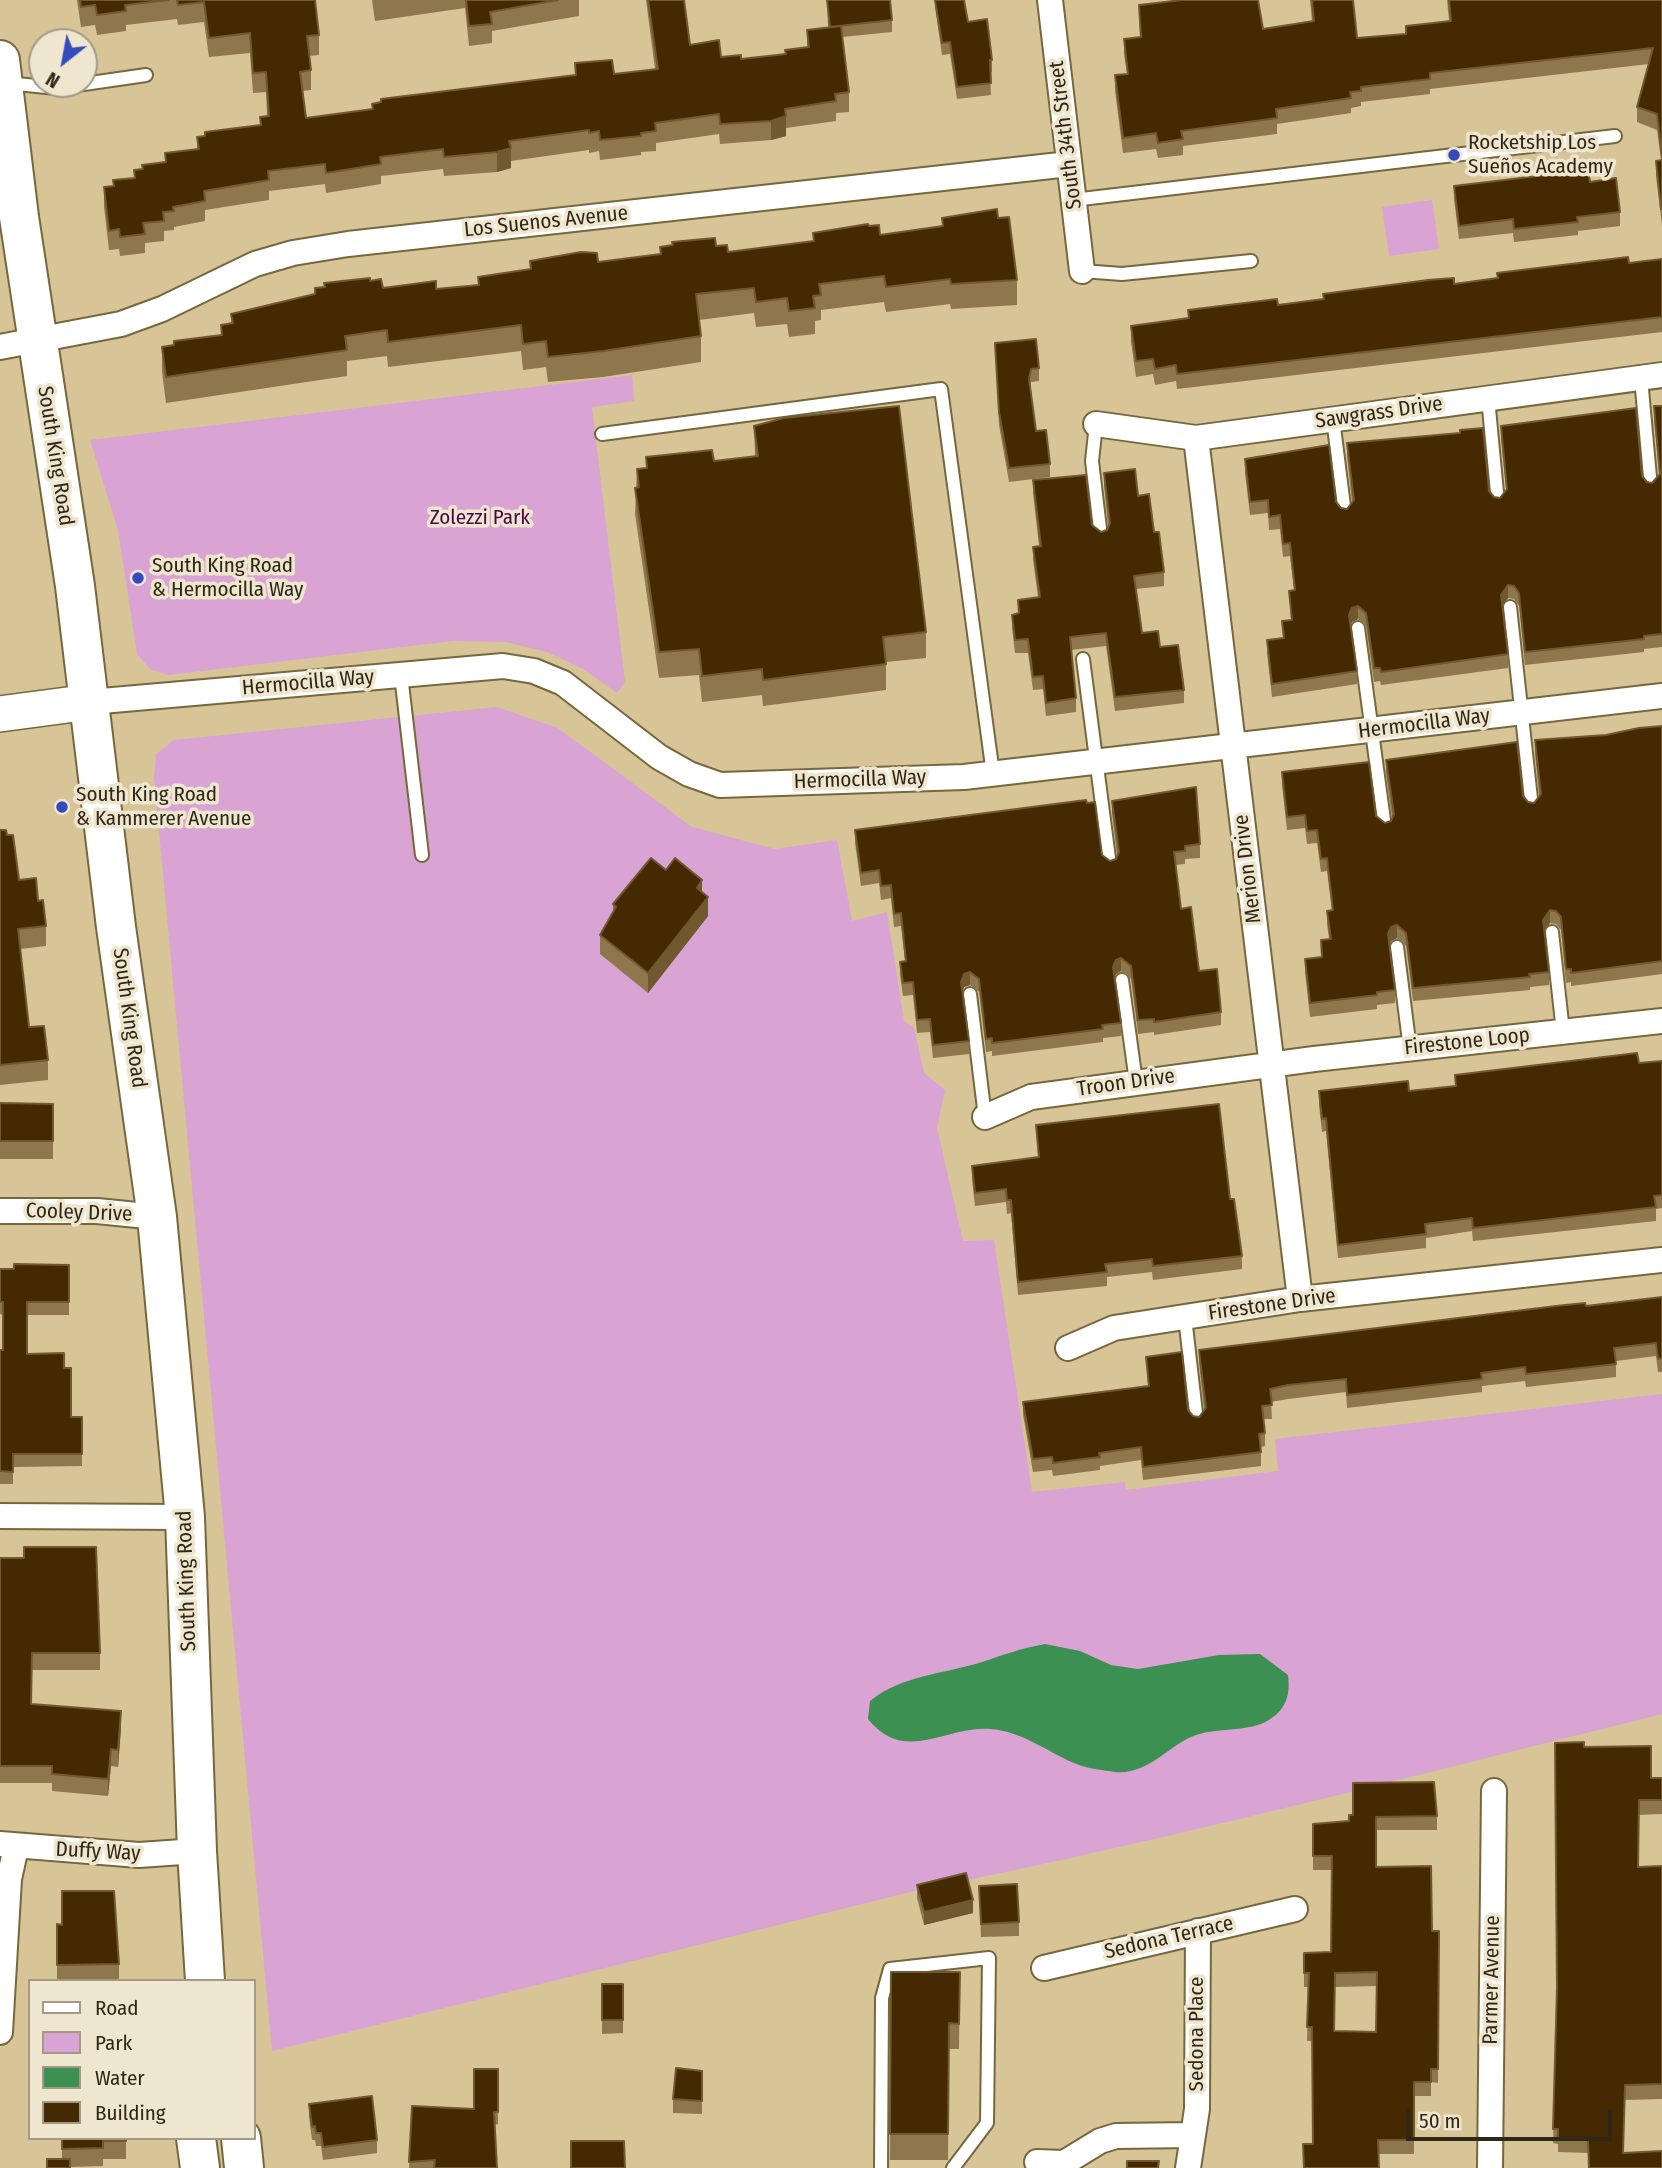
<!DOCTYPE html>
<meta charset="utf-8">
<style>
body{margin:0}
#map{position:relative;width:1662px;height:2168px;overflow:hidden;background:#d7c597;font-family:"Fira Sans Condensed",sans-serif}
canvas{display:block}
.legend{position:absolute;left:28px;top:1979px;width:228px;height:161px;box-sizing:border-box;background:#efe6cf;border:2px solid #a29a85;margin:0;padding:9px 12px;list-style:none;font-size:21px;color:#2f2816}
.legend li{display:flex;align-items:center;gap:14px;height:35px}
.legend b{width:35px;border:2px solid #a29a85}
.north{position:absolute;left:28px;top:28px;width:70px;height:70px;box-sizing:border-box;background:#efe6cf;border:2px solid #a29a85;border-radius:50%;rotate:211deg;font-size:19px;font-weight:700;line-height:28px;text-align:center;color:#2f2816}
.north::after{content:'';display:block;margin:auto;width:24px;height:32px;background:#334bbc;clip-path:polygon(50% 0,100% 100%,50% 72%,0 100%)}
.scale{position:absolute;left:1406px;top:2109px;width:206px;height:32px;box-sizing:border-box;border:4px solid #2f2816;border-top:0;padding-left:9px;font-size:21px;line-height:24px;white-space:nowrap;color:#2f2816;-webkit-text-stroke:5px #efe6cf;paint-order:stroke}
</style>
<div id="map">
<canvas width="1662" height="2168"></canvas>
<ul class="legend">
<li><b style="height:9px;background:#fff"></b>Road</li>
<li><b style="height:19px;background:#d9a3d4"></b>Park</li>
<li><b style="height:19px;background:#3c9152"></b>Water</li>
<li><b style="height:19px;background:#442903"></b>Building</li>
</ul>
<div class="north">N</div>
<div class="scale">50 m</div>
</div>
<script>
const c = document.querySelector('canvas').getContext('2d');
c.lineJoin = 'round';
function fillPath(path, color) {
  c.fillStyle = color;
  c.fill(path, 'evenodd');
}
function stroke(path, color, width, dash) {
  c.strokeStyle = color;
  c.lineWidth = width;
  c.lineCap = dash ? 'butt' : 'round';
  c.setLineDash(dash || []);
  c.stroke(path);
}
function drawText(font, color, halo, rows, align = 'center') {
  c.font = font + ' "Fira Sans Condensed",sans-serif';
  c.lineWidth = 7;
  c.setLineDash([]);
  c.textBaseline = 'middle';
  c.strokeStyle = halo;
  c.fillStyle = color;
  for (const [text, x, y, turn = 0] of rows) {
    c.save();
    c.translate(x, y);
    c.rotate((+turn || 0) * Math.PI / 180);
    c.textAlign = isNaN(turn) ? turn : align;
    if (halo) c.strokeText(text, 0, 0);
    c.fillText(text, 0, 0);
    c.restore();
  }
}
const green = new Path2D(`
 M1432,200L1439,249L1389,256L1382,207Z
 M632,375L634,401L592,407L625,682L617,693L583,669L547,652L506,642L453,641L168,675L150,669L137,654L118,530L90,440Z
 M497,707L558,728L692,827L775,849L837,840L852,921L887,912L904,1021L914,1028L924,1073L945,1090L937,1128L963,1241L994,1240L1032,1492L1125,1482L1126,1490L1278,1471L1275,1439L1662,1394V1714C1416,1775 1171,1840 922,1889L272,2051L154,777L156,754L174,740Z`);
const water = new Path2D(`
 M1045,1644L1080,1651L1111,1665L1138,1669L1219,1655L1260,1654L1288,1675C1290,1692 1288,1706 1273,1717C1254,1733 1219,1727 1196,1735C1168,1745 1149,1775 1115,1772C1104,1770 1089,1769 1079,1765C1050,1754 1023,1731 990,1729C944,1726 905,1765 868,1719L870,1701C902,1675 944,1674 982,1662C1003,1655 1022,1648 1045,1644Z`);
const lane = new Path2D(`
 M7,83L56,88L83,84
 M84,84L146,75
 M1073,200L1615,136
 M1082,271L1122,274L1251,261
 M1641,378L1651,488
 M1488,398L1498,503
 M1333,419L1345,514
 M1096,424L1092,461L1101,537
 M602,434L941,389L993,774
 M1510,607L1532,808
 M1358,628L1385,828
 M1083,659L1110,866
 M401,675L422,855
 M1552,932L1563,1032
 M1397,947L1410,1049
 M1122,980L1136,1082
 M970,994L985,1117
 M1185,1317L1197,1422
 M881,2168L882,1998L890,1969L989,1958L987,2123L953,2168`);
const street = new Path2D(`
 M1050,0L1082,271
 M0,347L121,324L162,309L255,264L293,253L348,244L1069,164
 M1096,424L1196,438L1662,375
 M1196,438L1300,1299
 M90,702L503,666L534,671L563,683L659,757L689,774L720,785L964,777L1662,696
 M985,1117L1031,1097L1314,1059L1662,1021
 M0,1211H97L157,1217
 M1068,1348L1114,1328L1300,1299L1662,1260
 M0,1516L185,1517
 M0,1844L139,1855L197,1851
 M1044,1968L1295,1909
 M0,2032L9,1879L16,1847
 M1037,2162L1064,2163L1100,2141L1116,2136L1192,2135
 M1188,2168L1197,2109L1198,1931
 M1490,2168L1494,1791`);
const secondary = new Path2D(`
 M0,714L90,702`);
const primary = new Path2D(`
 M0,60L19,217L75,586L116,927L157,1217L185,1517L197,1851L205,1981
 M196,2138L200,2168
 M241,2138L244,2168`);
const wall = new Path2D(`
 M77,0H315L319,35V55L309,56L311,70V90L303,91L306,118L372,109V104L575,75V63L614,74L655,69L646,0H684L690,45L721,57L741,59L785,54L807,48V30L828,27L827,0L892,20V32L842,37L849,92V112L836,113V121L786,128V136L771,140L720,144L719,134L656,143V151L641,152V155L600,160L599,151L589,153V150L511,161V168L497,172L444,176L443,169L381,176V184L326,193L325,184L269,191V200L205,210V221L174,227V230L164,231V241L145,243V253L120,256L119,249L109,250L104,207V187L113,186L134,178V170L142,169L165,162V153L197,150V137L260,125V117L267,116L266,92L253,93L250,53L209,57L204,22L178,25L177,19L126,25V31L97,35L95,25L81,27Z
 M372,0H579V16L492,31V43L469,46L465,8L375,21Z
 M935,0H964L968,22L992,60V72H990L991,95L957,99L950,54L942,55L935,7Z
 M1310,0H1353L1357,38L1406,34V26L1449,21L1447,0H1662V225L1656,176V161L1661,160L1657,130L1637,122V107L1649,64L1430,89V94L1361,102V106L1351,108V113L1277,124V134L1183,146V155L1158,158L1156,149L1123,153L1115,91V75L1127,74L1124,54V39L1140,37L1139,5L1263,29L1312,21Z
 M1590,182L1620,212V226L1578,231V235L1514,242L1513,233L1459,239L1454,199V186Z
 M942,218H998L1017,280V305L951,309L950,304L886,312L884,302L821,310V320L815,321V334L789,337L787,324L756,327L754,313L699,320L701,336V362L603,377L548,382L546,367L523,370L521,351L388,367L387,356L347,361V376L166,403L162,372V347L221,335V325L231,324V314L315,294V288L370,281L383,288L436,289L478,286V277L530,269V261L598,262L660,254V247L716,246L728,252L813,241V233L869,226L880,235L942,226Z
 M1662,259V332L1177,389L1176,381L1155,385L1153,374L1136,377L1131,342V326L1188,318V310L1278,305L1497,278V273L1629,263Z
 M995,343L1039,368V381L1031,382L1030,386L1036,431L1050,464V477L1009,482L999,425Z
 M1654,406H1662V647L1644,649V652L1525,665L1519,606L1514,599L1508,598L1503,606L1508,654V668L1381,685L1380,681L1374,682L1366,626L1358,619L1352,622L1351,625L1357,671V684L1272,697L1267,653V640L1283,638L1282,621L1291,620L1289,591L1294,590L1290,556L1283,557L1280,529L1269,530L1268,513L1250,515L1245,473V459L1336,502L1341,508L1347,509L1352,502L1347,456V443L1489,491L1494,497L1500,498L1506,490L1501,439V426L1642,476L1647,482L1652,483L1659,475L1654,420Z
 M754,426L926,632V658L886,662V690L763,706L762,695L702,702L699,675L659,678L635,514L637,469L646,468V457L714,461L755,456Z
 M1104,473L1138,496L1154,532L1164,572V586L1136,589L1142,633L1160,647L1184,690V703L1115,711L1106,646L1071,650L1076,698V712L1046,716L1043,689L1033,690L1028,653H1015L1012,628V615L1018,614V600L1038,597L1033,560V547L1039,546L1033,493V480L1101,532L1107,530L1108,526L1104,486Z
 M1662,726V974L1571,986V982L1566,983L1561,930L1556,924L1550,923L1545,931L1549,972V985L1530,987V990L1413,1001L1406,946L1397,938L1391,941L1390,944L1395,990V1003L1377,1005V1009L1310,1017L1305,972V959L1321,957V940L1329,939L1327,924V911H1332L1327,871L1321,872L1317,843L1307,844L1305,828L1287,830L1282,785V772L1376,816L1385,823L1391,821L1392,818L1386,773V760L1523,796L1528,802L1534,803L1539,795L1535,754V740L1606,735Z
 M1112,801L1200,844V858L1185,859V864L1176,865L1181,909L1199,971L1221,1012V1025L1154,1035V1032L1138,1034L1131,979L1121,971L1116,974L1115,977L1121,1023V1036L1103,1038V1042L992,1056V1051L986,1052L979,992L970,985L964,987L963,992L969,1041V1054L933,1058L930,1032L917,1033L913,995L903,996L900,975V962L905,961L901,926L894,927L891,898L881,900L879,883L861,886L855,843V830L1102,855L1110,861L1116,859L1117,855L1112,814Z
 M0,830L7,835L19,880L38,901L46,926V946L20,949L29,1027L48,1060V1080L0,1085Z
 M666,870L702,892L708,916L648,993L600,954V935L613,912V904Z
 M1662,1061V1208L1656,1209V1221L1473,1241L1472,1231L1426,1238V1248L1338,1258L1326,1131L1322,1132L1319,1105V1091H1409L1455,1086V1075L1639,1063Z
 M0,1103L53,1104V1159H0Z
 M1036,1125L1230,1199L1242,1256V1269L1153,1280L1152,1272L1107,1277V1286L1018,1295L1011,1213L1007,1214L1006,1202L975,1206L972,1179V1166L1038,1157Z
 M69,1265V1315H27V1354L64,1368L71,1417H82V1466L13,1467V1484H0V1350H3V1315L0,1314V1269Z
 M1662,1297V1372H1658L1656,1356L1616,1361V1377L1526,1387L1525,1381L1482,1386V1392L1347,1408L1346,1392L1288,1399L1271,1402L1272,1419H1263L1265,1433V1446L1261,1447V1466L1143,1480L1141,1460L1100,1466V1470L1053,1476L1052,1470L1033,1472L1023,1415V1402L1148,1386L1146,1357L1193,1416L1199,1417L1204,1410L1199,1363V1350Z
 M0,1558L100,1653V1670H32L31,1704L121,1728L118,1767L111,1766L108,1796L52,1791V1783H0Z
 M1584,1747L1651,1778H1662V1814L1639,1815L1638,1867L1662,1866V2099L1625,2100L1623,2153L1662,2168H1588V2153L1558,2152V2144L1553,2143L1557,1992Z
 M1349,1815L1437,1816V1830H1376V1867L1432,1931H1439L1438,2083L1431,2082V2096H1414V2154H1379L1313,2144L1312,2041H1307L1308,1987H1304V1953L1331,1952L1332,1870H1313V1824L1349,1821ZM1376,1986V2032L1334,2031L1335,1987Z
 M917,1885L973,1913L924,1925L917,1898Z
 M979,1886L1019,1922V1936L981,1937Z
 M57,1924L119,1964V1981H57Z
 M891,1972H960L959,2049H949L948,2160H890Z
 M602,1984H623V2033L602,2034Z
 M498,2069V2124L494,2125L497,2168H409L412,2106L474,2109Z
 M702,2071V2114L673,2113V2099Z
 M309,2104L377,2140V2153L323,2160L321,2146H316L315,2140H312L309,2117Z
 M62,2138H136V2140H126V2159H103V2166L70,2167L62,2159Z`);
const shadedWall = new Path2D(`
 M786,116V136L771,140V121Z
 M511,148V168L497,172V152Z
 M1508,585V598L1501,608V595Z
 M1358,606V619L1352,622L1349,628V615L1352,608Z
 M702,880V900L697,888Z
 M708,897V916L648,993V973Z
 M1550,910V923L1543,933V920Z
 M1397,925V938L1391,941L1388,947V934L1391,927Z
 M1121,958V971L1116,974L1113,981V967L1116,960Z
 M970,972V985L964,987L961,995V982L964,974Z
 M121,1711V1728L118,1767V1750Z
 M111,1749V1766L108,1796V1779Z
 M973,1900V1913L924,1925V1912Z`);
const building = new Path2D(`
 M80,0H168L125,5L126,11L97,15L95,5L81,7Z
 M177,0H315L319,35L307,36L311,70L300,72L306,118L373,109L372,104L381,102V99L576,75L575,63L612,60L614,74L658,69L648,0H684L690,45L719,40L721,57L741,55V59L786,54L785,50L809,47L807,30L841,26L849,92L835,94L836,101L785,109L786,116L771,121L720,124L719,114L655,123L656,131L641,133V136L600,140L599,131L589,133V130L509,141L511,148L497,152L444,157L443,149L380,157L381,164L326,173L325,164L268,171L269,180L204,191L205,201L173,207L174,211L163,212L164,221L143,223L145,234L120,237L119,229L109,231L104,187L114,186L113,180L135,178L134,170L143,169L142,165L166,162L165,153L199,149L197,137L205,136V132L261,125L260,117L269,116L266,72L253,73L250,33L209,38L204,2L178,5Z
 M466,0H558L490,12L492,24L469,26Z
 M827,0H890L892,20L830,27Z
 M935,0H964L968,22L987,19L992,60H990L991,83L957,87L950,42L942,43Z
 M1182,0H1258L1263,29L1314,21L1312,0H1353L1357,38L1406,34V26L1451,21L1449,0H1662V157L1657,114L1637,107L1653,48L1430,73V79L1361,87V91L1350,92L1351,98L1276,109L1277,118L1181,131L1183,139L1158,143L1156,133L1123,138L1115,75L1128,74L1124,39L1141,37L1139,5Z
 M1662,160V209H1661L1656,161Z
 M1588,170L1590,182L1616,178L1620,212L1577,217L1578,222L1514,229L1513,219L1459,226L1454,186Z
 M997,209L998,218L1009,217L1017,280L951,284L950,279L886,287L884,276L819,284L821,295L813,296L815,308L789,311L787,298L756,302L754,288L696,294L701,336L603,351L548,357L546,341L523,344L521,325L388,342L387,330L345,336L347,350L166,377L162,347L174,345V341L222,335L221,325L233,323L231,314L315,294V288L325,287L324,283L370,278V281L381,279L383,288L436,281V289L479,285L478,277L531,269L530,261L581,252L597,253L598,262L661,254L660,247L673,245L672,242L715,238L716,246L727,245L728,252L814,241L813,233L868,224L869,226L879,225L880,235L943,226L942,218Z
 M1628,257L1629,263L1662,259V317L1177,374L1176,365L1155,369L1153,359L1136,361L1131,326L1189,318L1188,310L1277,299L1278,305L1324,299L1323,294L1428,280L1454,278V284L1498,278L1497,273Z
 M1036,339L1039,368L1031,369L1029,379L1036,431L1046,430L1050,464L1009,468L999,412L995,343Z
 M899,406L926,632L883,637L886,664L763,680L762,669L702,676L699,649L659,652L635,488L639,487L637,469L647,468L646,457L712,450L714,461L758,456L754,426L784,418Z
 M1654,406H1662V634L1644,636V639L1525,652L1519,593L1514,586L1508,585L1501,595L1508,654L1381,672L1380,668H1374L1366,613L1358,606L1352,608L1349,615L1357,671L1272,684L1267,640L1284,638L1282,621L1292,620L1289,591L1295,590L1290,543L1283,544L1280,515L1269,517L1268,500L1250,502L1245,459L1329,445L1336,502L1341,508L1347,509L1354,500L1347,443L1460,433V430L1483,428L1489,491L1494,497L1500,498L1507,489L1501,426L1636,408L1642,476L1647,482L1652,483L1660,474Z
 M1135,469L1138,496L1149,494L1154,532H1159L1164,572L1134,576L1142,633L1158,631L1160,647L1178,645L1184,690L1115,697L1106,633L1070,637L1076,698L1046,703L1043,676L1033,677L1028,639L1015,640L1012,615L1019,613L1018,600L1040,597L1033,547L1041,546L1033,480L1086,475L1092,525L1101,532L1107,530L1110,523L1104,473Z
 M1662,726V961L1571,973V969H1566L1561,917L1556,911L1550,910L1543,920L1549,972L1529,974L1530,977L1413,988L1406,933L1397,925L1391,927L1388,934L1395,990L1377,992V995L1310,1003L1305,959L1322,957L1321,940L1331,939L1327,911L1333,910L1327,858L1321,859L1317,830L1307,831L1305,815L1287,817L1282,772L1369,762L1376,816L1385,823L1391,821L1394,814L1386,760L1517,742L1523,796L1528,802L1534,803L1541,794L1535,740L1606,735L1639,728Z
 M1196,787L1200,844L1185,846V851L1174,852L1181,909L1191,907L1199,971L1217,969L1221,1012L1154,1022V1019L1138,1020L1131,966L1121,958L1116,960L1113,967L1121,1023L1102,1025L1103,1029L992,1043V1038L986,1039L979,979L970,972L964,974L961,982L969,1041L933,1045L930,1019L917,1020L913,982L903,983L900,962L906,961L901,913L894,914L891,885L881,886L879,870L861,873L855,830L1086,800L1087,803L1095,802L1102,855L1110,861L1116,859L1119,852L1112,801Z
 M0,830H6L7,835H13L19,880L36,878L38,901L43,900L46,926L18,929L29,1027L44,1026L48,1060L0,1065Z
 M651,858L666,870L675,858L702,880L697,888L708,897L648,973L600,935L616,907L613,904Z
 M1637,1053L1639,1063L1662,1061V1195L1654,1196L1656,1207L1473,1228L1472,1218L1425,1224L1426,1234L1338,1245L1326,1118L1322,1119L1319,1091L1408,1081L1409,1091L1456,1086L1455,1075Z
 M0,1103L53,1104V1141H0Z
 M1219,1104L1230,1199H1234L1242,1256L1153,1266L1152,1259L1105,1264L1107,1272L1018,1282L1011,1200H1007L1006,1189L975,1193L972,1166L1039,1157L1036,1125Z
 M14,1264L69,1265V1302H27V1354L64,1353V1368H71V1417H82V1454H13V1472L0,1471V1350H3V1302H0V1269H14Z
 M1662,1297V1358L1658,1359L1656,1343L1614,1348L1616,1364L1526,1374L1525,1367L1481,1373L1482,1379L1347,1395L1346,1379L1288,1385L1270,1389L1272,1405L1262,1406L1265,1433L1259,1434L1261,1452L1143,1467L1141,1447L1099,1453L1100,1457L1075,1460L1053,1463L1052,1457L1033,1459L1023,1402L1149,1386L1146,1357L1182,1352L1188,1410L1193,1416L1199,1417L1206,1408L1199,1350L1556,1306L1585,1303L1586,1306Z
 M24,1547H96L100,1653H32L31,1704L121,1711L118,1750L111,1749L108,1779L52,1774V1766H0V1558H24Z
 M1584,1742V1747L1651,1746V1778H1662V1800H1639L1638,1867L1662,1866V2084L1625,2085L1623,2153L1662,2151V2168H1589L1588,2139L1558,2138V2129H1553L1557,1988L1555,1743Z
 M1434,1782L1437,1816L1376,1817V1867L1431,1866L1432,1931H1439L1438,2069H1431V2082H1414V2140H1378L1379,2168H1304L1303,2144H1313L1312,2027H1307L1309,1973H1304V1953L1331,1952L1332,1856H1313V1824L1349,1821V1815H1353V1783ZM1377,1972L1376,2032L1334,2031L1335,1973Z
 M966,1873L973,1900L924,1912L917,1885Z
 M1017,1884L1019,1922L981,1924L979,1886Z
 M62,1891H114L119,1964L57,1965V1924L62,1925Z
 M891,1972H960L959,2024L949,2023L948,2134H890Z
 M602,1984H623V2020H602Z
 M676,2068L702,2071V2101L673,2099Z
 M474,2069H498V2112H494L497,2168H434L435,2160L409,2162L412,2106L474,2109Z
 M372,2096L377,2140L323,2147L321,2133H316L315,2126L312,2127L309,2104Z
 M62,2138H126V2141H103V2148L62,2149Z
 M571,2141H624L625,2168H571Z
 M47,2159H70V2168H47Z
 M1127,2161H1159L1158,2168H1127Z`);
const markers = [
 [1454,155,7,"#334bbc"],
 [138,578,7,"#334bbc"],
 [62,807,7,"#334bbc"]
];
const streetNames = [
 ["South 34th Street",1066,135,-97],
 ["Los Suenos Avenue",546,222,-6],
 ["Sawgrass Drive",1379,413,-8],
 ["South King Road",55,456,81],
 ["Hermocilla Way",308,683,-5],
 ["Hermocilla Way",1424,724,-7],
 ["Hermocilla Way",860,780,-2],
 ["Merion Drive",1248,869,-97],
 ["South King Road",129,1018,82],
 ["Firestone Loop",1467,1042,-6],
 ["Troon Drive",1126,1083,-8],
 ["Cooley Drive",79,1213,2],
 ["Firestone Drive",1272,1305,-8],
 ["South King Road",187,1581,-92],
 ["Duffy Way",98,1852,3],
 ["Sedona Terrace",1169,1938,-13],
 ["Parmer Avenue",1492,1980,-89],
 ["Sedona Place",1197,2034,-90]
];
const poiNames = [
 ["Rocketship Los",1468,143],
 ["Sueños Academy",1468,167],
 ["South King Road",152,566],
 ["& Hermocilla Way",152,590],
 ["South King Road",76,795],
 ["& Kammerer Avenue",76,819]
];
const parkNames = [
 ["Zolezzi Park",480,518]
];
fillPath(green, '#d9a3d4');
fillPath(water, '#3c9152');
stroke(lane, '#77673d', 16);
stroke(street, '#77673d', 28);
stroke(secondary, '#77673d', 38);
stroke(primary, '#77673d', 42);
stroke(lane, '#fff', 12);
stroke(street, '#fff', 24);
stroke(secondary, '#fff', 35);
stroke(primary, '#fff', 38);
fillPath(wall, '#8e774d');
fillPath(shadedWall, '#70582f');
fillPath(building, '#442903');
stroke(building, '#70582f', 2);
for (const [x, y, r, color] of markers) {
  const dot = new Path2D();
  dot.arc(x, y, r, 0, 2 * Math.PI);
  c.fillStyle = color;
  c.fill(dot);
  stroke(dot, '#efe6cf', 2.5);
}
drawText('21px', '#2f2816', '#efe6cf', streetNames);
drawText('21px', '#2f2816', '#efe6cf', poiNames, 'left');
drawText('21px', '#4b0649', '#efe6cf', parkNames);
</script>
